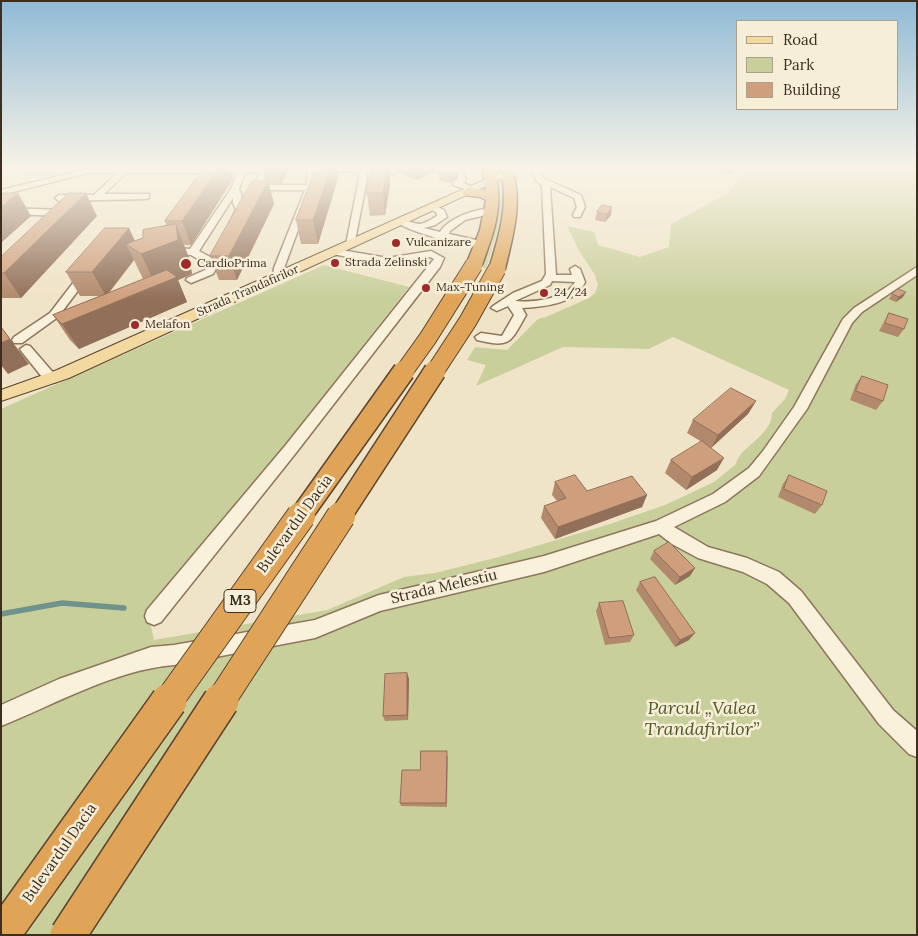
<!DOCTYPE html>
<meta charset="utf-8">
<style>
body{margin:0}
#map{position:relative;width:918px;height:936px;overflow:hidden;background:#f0e4c8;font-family:Lora,serif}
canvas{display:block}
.frame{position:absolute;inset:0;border:2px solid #3d2e20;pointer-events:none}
.legend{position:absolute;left:736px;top:20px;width:162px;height:90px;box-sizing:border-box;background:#f7eed8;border:1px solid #ada18e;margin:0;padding:6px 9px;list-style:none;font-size:15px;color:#3d2e20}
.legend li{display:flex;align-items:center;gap:10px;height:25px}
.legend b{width:25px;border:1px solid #ada18e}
</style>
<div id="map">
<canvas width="918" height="936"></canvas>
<div class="frame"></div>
<ul class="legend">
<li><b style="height:6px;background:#f3d9a0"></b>Road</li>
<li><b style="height:14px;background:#c9cf9b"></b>Park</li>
<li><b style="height:14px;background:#cf9f7d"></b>Building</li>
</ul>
</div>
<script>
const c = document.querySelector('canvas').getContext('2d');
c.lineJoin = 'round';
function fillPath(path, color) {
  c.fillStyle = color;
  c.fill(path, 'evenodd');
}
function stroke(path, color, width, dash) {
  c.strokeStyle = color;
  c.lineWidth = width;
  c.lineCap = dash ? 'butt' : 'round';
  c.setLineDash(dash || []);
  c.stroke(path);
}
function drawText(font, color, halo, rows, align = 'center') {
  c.font = font + ' Lora,serif';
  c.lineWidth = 5;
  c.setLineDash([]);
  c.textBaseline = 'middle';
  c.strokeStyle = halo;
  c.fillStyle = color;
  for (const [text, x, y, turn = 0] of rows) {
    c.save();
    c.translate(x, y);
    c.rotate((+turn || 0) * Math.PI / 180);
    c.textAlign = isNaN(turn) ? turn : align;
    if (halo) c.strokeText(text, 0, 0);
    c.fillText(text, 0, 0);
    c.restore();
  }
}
const green = new Path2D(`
 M31,168H65L58,175H23Z
 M750,168H917V935H1V409L324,265L409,287L149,618L154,640L327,610L404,577L435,573L499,557L607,525L665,505L714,482L736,464C739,447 772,436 772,413L785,399L789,390L673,337L649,349L563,347L476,386L486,365L467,360L475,347L507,350L538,319L546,317L589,298L595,293L598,285L595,275L579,251L567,226L594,232L598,245L640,257L669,247L671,224L728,193L740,177Z
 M503,186L501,219L486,269L483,268L492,244Z`);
const stream = new Path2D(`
 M1,614L62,603L124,608`);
const minor = new Path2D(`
 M268,168L262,185H307V168H371L365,170L367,179L354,246L351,247L346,244L359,179L358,171L315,172V184L284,268L283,278L278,281L273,278L274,268L305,190H254L253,188L260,172H245L239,189C243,196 241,203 244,210L237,226L234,227L229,224L236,210L233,203V198L199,251L212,258L214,254H222L223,256L213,274L191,283L186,280L187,278L205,270L208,265L191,255L167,253L162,250L167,247L190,249L231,189L237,173H126L104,194H149V198L146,199L59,201L55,198L59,195H94L117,173H88L1,195V190L88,169Z
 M378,168H404V169L394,174Z
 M431,168H442L455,175L453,168H461L466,180L463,183L478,189L474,192L453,185V181L457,179H451Z
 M531,168H539L543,178L581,195L585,207L580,217H574L573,215L577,207L574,198L550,187L556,275H572L570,269L575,266L580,269L585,282C576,304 543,307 522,308L526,315C510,343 511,348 477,340L475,337L481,333L502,336L514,315L508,306L497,311L491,308L493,306L513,293L542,281L546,274L542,186L536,180ZM552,281L575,282C567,299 531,303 515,301L550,285Z
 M433,205L444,210L447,217L435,225L424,228L440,232C448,218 479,207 494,209V213L465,220L450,231L449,234L485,242V246C472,249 408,232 397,222L402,219C420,225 419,227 437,216V213L429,208Z
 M1,208L68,210L72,213L68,216L1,214Z
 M335,249L388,258L431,251L444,258L440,267L295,454L161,622L154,625L147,622L145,616L147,610L285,446L434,259L430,257L388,264L332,254V250Z
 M917,267V275L862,312L852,323L807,409L759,476L725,502L674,527L708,547L747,558L779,572L801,591L893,710L917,731V757L909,754L879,724L789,603L767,584L743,572L698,558L672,544L659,534L544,572L380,611L315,638L174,665C114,670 56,704 1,726V705L59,679L151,647L174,645L315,620L379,595L544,556L656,521L713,494L749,468L763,451L794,407L843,319L854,308Z
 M87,269L92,272L58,317L22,343H14L12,340L14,337L50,313L83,270Z
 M26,345L30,346L56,376L57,379L56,382H46L22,352L20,349Z`);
const major = new Path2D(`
 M511,168H525L69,378L1,401V390L57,370Z`);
const highway = new Path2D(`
 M482,168H494C505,202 494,233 482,265L479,268H469L466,265L480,230L486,200L480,197L464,195L462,192L468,188L486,190Z
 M500,168H512C523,203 513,235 505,269L502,272H492L489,269C499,236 510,203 500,168Z`);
const highwayBridgeFar3 = new Path2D(`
 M403,373L428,338L474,265
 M434,373L468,321L497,269`);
const highwayBridgeFar2 = new Path2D(`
 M300,517L404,371
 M340,517L435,371`);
const highwayBridgeFar1 = new Path2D(`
 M168,702L301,516
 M220,702L341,516`);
const highwayBridge = new Path2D(`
 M2,935L169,701
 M68,935L221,701`);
const wall = new Path2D(`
 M204,168H229L233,179L191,245H184L189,258L192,274L178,280L187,302L79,349L70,340L53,315L100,296H80L66,272L143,238L167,226L165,221ZM134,260L143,279L109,293Z
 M262,168H289L281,185H269L274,204L237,280H219L210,256L266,181Z
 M316,168H337L338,178L318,244H301L296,220Z
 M372,168H389L390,185L385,215L370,216L367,193Z
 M399,168H434V172L416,180L399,173Z
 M706,168H738L729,174Z
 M439,172L458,179L449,183L439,180Z
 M597,212L611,215L605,222L595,220Z
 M97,216L21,298H2L1,257Z
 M892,294L903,297L896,302L889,299Z
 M889,313L904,329L898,337L879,331Z
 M862,376L883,401L876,410L850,400L856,384Z
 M756,401L748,414L711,448L707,445L717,470L686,490L665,473L671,460L702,442L687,433L693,420Z
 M789,475L822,505L815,514L778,497L783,484Z
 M555,482L587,491L647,495L642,507L555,539L541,518L544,506L557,501L552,495Z
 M654,551L695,568L690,576L675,585L650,559Z
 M640,582L689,640L675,647L636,590Z
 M599,603L634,635L630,642L605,645L596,611Z
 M407,673L409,679L408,720L385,721L383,716Z
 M448,756L447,807L401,806L400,803L420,770Z`);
const shadedWall = new Path2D(`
 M219,168H229L233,179L191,245L182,221Z
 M277,168H289L281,185Z
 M331,168H337L338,178L318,244L313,220Z
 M387,168H389L390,185L385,215L383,193Z
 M415,168H434V172L416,180Z
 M731,168H738L729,174Z
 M458,172V179L449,183V176Z
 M268,181L274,204L237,280L229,256Z
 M18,193L31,216L1,243V207Z
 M86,193L97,216L21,298L4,273Z
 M612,207L611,215L605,222L607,214Z
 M176,224L189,258L192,274L178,280L187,302L79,349L62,324L156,286L141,254Z
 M129,228L140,252L126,244L134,260L106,296L92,272Z
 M906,292L903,297L896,302L899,297Z
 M1,327L29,364L8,374L1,365Z
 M756,401L748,414L711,448L718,435Z
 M724,458L717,470L686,490L692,477Z
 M647,495L642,507L555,539L558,527Z
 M695,568L690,576L675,585L680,577Z
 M695,633L689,640L675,647L680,640Z
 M407,673L409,679L408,720L407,715Z`);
const building = new Path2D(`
 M204,168H219L182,221H165Z
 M316,168H331L313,220H296Z
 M372,168H387L383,193H367Z
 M448,168H449L458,172L449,176L439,172Z
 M252,181H268L229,256H210Z
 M1,193H18L1,207Z
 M69,193H86L4,273H1V257Z
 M602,205L612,207L607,214L597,212Z
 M176,224L178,240L141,254L126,244L143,238V230Z
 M105,228H129L92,272H66Z
 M167,270L177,277L62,324L53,315Z
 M898,289L906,292L899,297L892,294Z
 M889,313L908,319L904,329L885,323Z
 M1,327L10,339L1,343Z
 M862,376L888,385L883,401L856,391Z
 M731,388L756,401L718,435L693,420Z
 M702,441L724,458L692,477L671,460Z
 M575,475L587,491L632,476L647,495L558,527L544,506L566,498L555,482Z
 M789,475L827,491L822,505L784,489Z
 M669,542L695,568L680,577L654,551Z
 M655,577L695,633L680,640L640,582Z
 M623,601L634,635L609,638L599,603Z
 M407,673V715L383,716L385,674Z
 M421,751H447L446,803H400L402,770H420Z`);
const markers = [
 [396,243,5,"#9e2a2b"],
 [335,263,5,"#9e2a2b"],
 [186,264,6,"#9e2a2b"],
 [426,288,5,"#9e2a2b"],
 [544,293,5,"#9e2a2b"],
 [135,325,5,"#9e2a2b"]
];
const farPoinames = [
 ["Vulcanizare",406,243],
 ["Strada Zelinski",345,263],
 ["CardioPrima",197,264],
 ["Max-Tuning",436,288],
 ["24/24",554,293],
 ["Melafon",145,325]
];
const farStreetnames = [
 ["Strada Trandafirilor",248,291,-24]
];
const shields = [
 [240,601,32]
];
const shieldNames = [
 ["M3",240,601]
];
const streetNames = [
 ["Bulevardul Dacia",295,524,-54],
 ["Strada Melestiu",444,587,-13],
 ["Bulevardul Dacia",60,853,-55]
];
const nearParknames = [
 ["Parcul „Valea",702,709],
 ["Trandafirilor”",702,730]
];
fillPath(green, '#c9cf9b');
stroke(stream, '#6f938a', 5.5);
stroke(minor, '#8d765c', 3);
stroke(major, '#5b4430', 2);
stroke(highway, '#5b4430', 3);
fillPath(minor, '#faf1dc');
fillPath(major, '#f3d9a0');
fillPath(highway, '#e0a458');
stroke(highwayBridgeFar3, '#5b4430', 19, []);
stroke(highwayBridgeFar2, '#5b4430', 24, []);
stroke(highwayBridgeFar1, '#5b4430', 30, []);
stroke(highwayBridge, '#5b4430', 38, []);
stroke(highwayBridgeFar3, '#e0a458', 17);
stroke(highwayBridgeFar2, '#e0a458', 21);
stroke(highwayBridgeFar1, '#e0a458', 28);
stroke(highwayBridge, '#e0a458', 35);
fillPath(wall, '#b2896c');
fillPath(shadedWall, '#916f58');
fillPath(building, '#cf9f7d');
stroke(building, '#916f58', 1);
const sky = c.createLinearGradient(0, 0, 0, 300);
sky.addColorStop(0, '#8fbad6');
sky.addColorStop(0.56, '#f8f3e6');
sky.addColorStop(1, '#f8f3e600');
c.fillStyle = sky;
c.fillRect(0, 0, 918, 300);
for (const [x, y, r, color] of markers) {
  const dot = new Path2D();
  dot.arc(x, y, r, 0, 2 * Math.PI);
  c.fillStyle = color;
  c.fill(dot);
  stroke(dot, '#f7eed8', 2);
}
drawText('12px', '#3d2e20', '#f7eed8', farPoinames, 'left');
drawText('12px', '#3d2e20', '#f7eed8', farStreetnames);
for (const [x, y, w] of shields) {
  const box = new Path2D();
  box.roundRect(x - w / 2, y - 11.5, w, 23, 4);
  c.fillStyle = '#f7eed8';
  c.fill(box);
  stroke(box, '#3d2e20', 1);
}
drawText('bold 14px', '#3d2e20', null, shieldNames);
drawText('15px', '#3d2e20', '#f7eed8', streetNames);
drawText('italic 18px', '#4d5a26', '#f7eed8', nearParknames);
</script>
